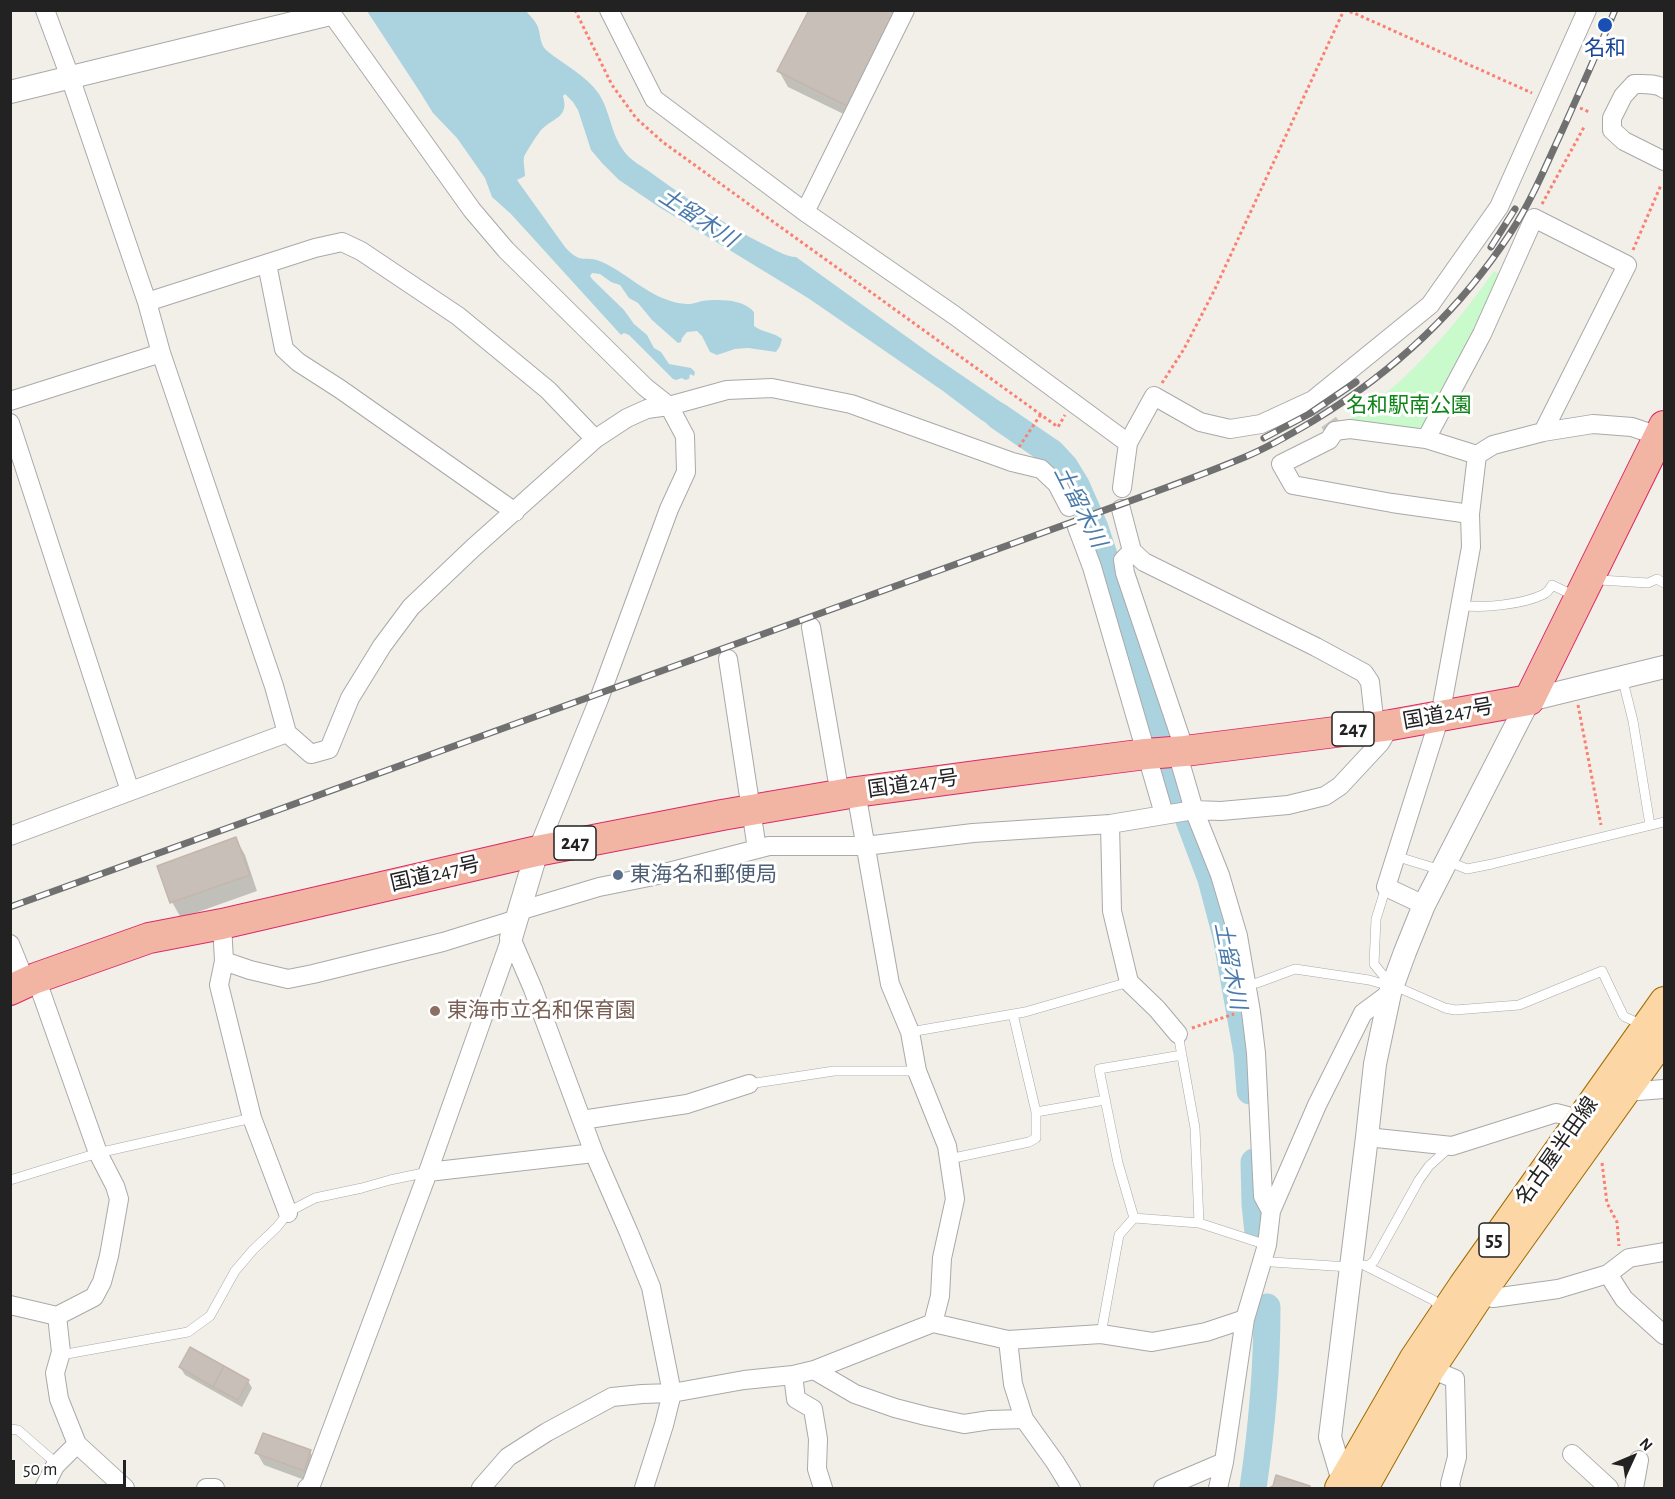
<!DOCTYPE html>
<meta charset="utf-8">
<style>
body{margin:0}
#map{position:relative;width:1675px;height:1499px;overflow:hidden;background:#f2efe9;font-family:"Alegreya Sans",sans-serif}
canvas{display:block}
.frame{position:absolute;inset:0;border:12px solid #222;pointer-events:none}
.north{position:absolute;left:1603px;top:1427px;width:60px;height:60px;-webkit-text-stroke:4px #fff;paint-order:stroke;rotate:46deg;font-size:16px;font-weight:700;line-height:24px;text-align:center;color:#222}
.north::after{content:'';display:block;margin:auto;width:21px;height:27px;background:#222;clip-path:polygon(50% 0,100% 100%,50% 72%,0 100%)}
.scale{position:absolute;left:12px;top:1460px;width:114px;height:27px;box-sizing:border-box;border:3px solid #222;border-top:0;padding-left:8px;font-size:18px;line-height:21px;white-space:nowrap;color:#222;-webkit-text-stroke:4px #fff;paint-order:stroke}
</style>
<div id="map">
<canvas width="1675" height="1499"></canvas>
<div class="frame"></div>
<div class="north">N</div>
<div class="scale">50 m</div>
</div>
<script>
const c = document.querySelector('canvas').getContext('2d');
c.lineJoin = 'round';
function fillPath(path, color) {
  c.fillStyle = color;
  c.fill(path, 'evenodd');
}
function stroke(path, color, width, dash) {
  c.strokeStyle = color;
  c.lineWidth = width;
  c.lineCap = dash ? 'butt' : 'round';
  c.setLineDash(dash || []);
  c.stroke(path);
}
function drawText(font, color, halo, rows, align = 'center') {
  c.font = font + ' "Alegreya Sans","Noto Sans JP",sans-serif';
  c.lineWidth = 6;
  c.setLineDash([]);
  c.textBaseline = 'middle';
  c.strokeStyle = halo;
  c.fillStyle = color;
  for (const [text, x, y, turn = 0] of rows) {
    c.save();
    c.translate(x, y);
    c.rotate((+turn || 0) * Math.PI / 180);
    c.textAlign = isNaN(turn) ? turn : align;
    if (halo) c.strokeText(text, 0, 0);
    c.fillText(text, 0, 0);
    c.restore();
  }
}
const park = new Path2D(`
 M1494,271L1500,275L1425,429L1417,431L1350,419C1363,404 1383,397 1398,383C1434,350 1465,312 1494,271Z`);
const water = new Path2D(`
 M367,11H526C529,15 534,19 537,25C541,33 539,43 546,50C564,65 586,75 599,94C612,115 610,136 628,156C634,162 643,167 650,172C687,199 725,225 767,246C776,250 786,257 796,257L932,355L1036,426L1022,447L980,419L943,391L808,298L659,207L619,180L602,163L591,150L578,110L573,102L565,94L563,96C569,117 555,117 542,129C539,132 526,152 524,157C523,163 525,170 525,176L517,180L565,247C582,266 584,254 602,262C631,275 654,303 688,304C694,304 697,302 702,301C719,299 743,299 754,312V326C763,333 774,332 782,339L780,346L776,352L748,348L735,349L717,355L710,352L702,336L697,331L687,332L682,338L681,342L678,343L652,320L638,303L629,298L620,285L611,282L600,274L592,273L590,276L593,280L624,310L634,324L647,335L654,348L661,352L669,364L691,368L695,372L694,376L690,374L689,379L685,380L682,378L676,380L673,379L629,335L624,333L621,335L511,214L492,197L485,178L457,138L433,113L420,92Z`);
const shadow = new Path2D(`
 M811,10L858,121L788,87L779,71Z
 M236,839L245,855L257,891L181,918L172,902Z
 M180,1367L248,1381L252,1388L242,1407L185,1375Z
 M310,1452L317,1463L310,1482L264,1465L257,1453Z`);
const river = new Path2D(`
 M998,416L1052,453L1065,467L1076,485L1095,528L1159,720L1167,762L1211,879L1226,936L1247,1053L1250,1091
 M1254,1162L1255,1204L1258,1233
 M1253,1488C1262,1427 1267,1370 1267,1307`);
const building = new Path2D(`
 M809,10H895L849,107L777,71Z
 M236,837L250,875L170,903L157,866Z
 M190,1347L224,1366L213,1387L179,1367Z
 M224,1366L249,1380L238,1400L213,1387Z
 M263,1433L311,1450L304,1471L255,1453Z
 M1276,1475L1310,1486V1488H1269L1273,1486Z`);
const minorTunnel = new Path2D(`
 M1313,400L1335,431`);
const path = new Path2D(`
 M575,10L612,85L636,118L664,143L1058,427L1065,415
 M1344,10L1354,13L1532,93
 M1580,108L1589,112
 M1542,204L1584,127
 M1633,250L1661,185
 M1162,383L1184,349L1214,291L1344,10
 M1019,447L1041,414
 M1578,705L1601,825
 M1192,1028L1234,1014
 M1602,1163L1607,1203L1617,1222L1619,1246`);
const service = new Path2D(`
 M1594,577L1600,580L1648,583L1657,579L1664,583
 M1461,605C1482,609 1523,604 1542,595C1547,593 1550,589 1552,585L1577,597
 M1622,677L1633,721L1650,825
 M1395,856L1431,867L1440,873
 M1447,861L1467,869L1492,864L1664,822
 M1386,887L1376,919L1374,964L1391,985
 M1246,984L1257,983L1295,969L1369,980L1404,990L1445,1008L1455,1010L1519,1005L1602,971L1623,1015L1625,1017L1634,1021
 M910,1032L1025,1012L1129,982
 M749,1084L834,1071H917
 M1036,1112L1105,1100
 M949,1159L1029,1142L1036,1138V1112L1013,1014
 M10,1180L98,1153L252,1118
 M1134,1218L1118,1163L1099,1069L1182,1055
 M1199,1223L1267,1245
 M1263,1259L1272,1262L1349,1267
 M1364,1265L1433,1300L1444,1309
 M1368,1266L1374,1261L1419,1180L1429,1166L1451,1146
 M1101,1334L1119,1235L1134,1218L1199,1223L1195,1128L1178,1034
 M61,1355L188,1332L210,1316L235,1271L253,1250L277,1227L288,1213L292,1210L315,1198L362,1188L390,1180L428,1172
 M10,1429L18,1430L57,1464`);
const minor = new Path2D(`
 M45,10L70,77L147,302L161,353L274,686L287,733L311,754L329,749L350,698L382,646L411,607L473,548L595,439L627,418L647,409L669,406L727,390L772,388L851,404L1012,462L1041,469L1057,484L1069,507
 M329,10L472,210L506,250L645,387L669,406L685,436L686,472L669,509L599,699L537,851
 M609,10L654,99L805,212L954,315L1128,443
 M1664,89C1657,83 1644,84 1634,84L1623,96L1612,118V130L1624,141L1664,161
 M805,212L905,10
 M267,264L284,349L298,362L340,389L515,512
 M147,302L315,248L342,242L361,251L458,316L548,390L595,439
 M10,401L161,353
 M10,423L130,791
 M1426,439L1482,334L1534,218L1627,265L1543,432
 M1122,488L1128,443L1154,396L1200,422L1230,429L1261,424L1313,400L1430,305L1499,207L1587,10
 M1121,509L1132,551L1144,562L1316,647L1364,673L1370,682L1375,727
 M1470,514L1392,503L1293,485L1281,464L1329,440L1335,431L1350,429L1426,439L1477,455L1493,445L1543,432L1593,424L1632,427L1664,438
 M1077,527L1092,567L1164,814
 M1132,551L1123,560L1125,573L1185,751
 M811,627L840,795
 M728,659L757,849
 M1177,752L1194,810L1220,875L1238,936L1251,1012L1256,1053L1263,1196L1271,1211
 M856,792L890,984L910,1032L917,1071L947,1146L955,1199L942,1258L940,1296L933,1323
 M1110,824L1112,911L1129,982L1157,1009L1178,1034
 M10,836L287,733
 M1424,905L1386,887L1440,716L1471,547L1470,514L1477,455
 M519,911L599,887L649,877L769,846H865L973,833L1110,824L1194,810L1221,811L1288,805L1325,796L1340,786L1380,743L1391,725
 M222,924L224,961L219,985L252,1118L288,1213
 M511,938L533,989L594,1153L629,1233L651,1287L672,1393L664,1425L644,1488
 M10,944L26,983
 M224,961L250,970L288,979L313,974L443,942L517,919
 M1620,1095L1625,1092L1664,1089
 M582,1120L687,1104L749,1084
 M1367,1137L1452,1146L1556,1113L1579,1119L1586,1115
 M428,1172L594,1153
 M1608,1274L1629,1258L1664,1252
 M1480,1295L1493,1298L1558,1289L1608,1274L1624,1299L1664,1335
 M10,1305L57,1316L94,1297L102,1282L109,1256L119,1199L115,1186L98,1153L36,978
 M57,1316L61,1352L55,1373L59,1399L77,1444L125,1488
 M1008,1340L1013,1384L1024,1419
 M1431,1369L1455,1379L1457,1457L1450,1484L1451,1488
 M814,1370L855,1394L895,1408L926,1416L964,1424L990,1420L1024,1419L1055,1462L1071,1488
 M793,1375L796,1399L813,1409L818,1439L817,1469L823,1488
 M1572,1454L1609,1488
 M44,1488L55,1466L77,1444
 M206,1488H215
 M307,1488L311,1485L428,1172L511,938
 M481,1488L508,1457L547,1432L612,1397L642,1394L672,1393L744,1380L793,1375L814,1370L933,1323L1008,1340L1101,1334L1152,1342L1206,1332L1245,1319
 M1163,1488L1224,1462
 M1218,1488L1224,1462L1245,1319L1267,1245L1271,1211L1317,1105L1363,1013L1390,993
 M1634,1488L1639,1460`);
const tertiary = new Path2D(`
 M10,92L330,14
 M511,938L537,851
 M1343,1481L1330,1437L1367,1137L1375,1064L1390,993L1405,952L1424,905L1529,700L1664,667`);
const primary = new Path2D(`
 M1339,1488L1414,1358L1463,1285L1664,1001
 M1364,1488L1431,1369L1480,1295L1664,1038`);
const trunk = new Path2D(`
 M10,990L36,978L149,938L222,924L537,851L722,815L856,792L983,775L1146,754L1185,751L1391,725L1529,700L1664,426`);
const rail = new Path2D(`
 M1491,247L1515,209
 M1264,438L1309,414L1356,382
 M10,907L1075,521C1132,500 1190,480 1245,457C1269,447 1291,434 1313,421C1392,373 1461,309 1511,232C1532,200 1546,165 1562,131C1580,91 1598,51 1615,10`);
const markers = [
 [1605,25,8,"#1a4fb4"],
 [618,875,6,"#5c6f8a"],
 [435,1011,6,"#8d6e63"]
];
const shields = [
 [1353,729,42],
 [575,843,42],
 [1494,1240,30]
];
const shieldNames = [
 ["247",1353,729],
 ["247",575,843],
 ["55",1494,1240]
];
const transitNames = [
 ["名和",1605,49]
];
const parkNames = [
 ["名和駅南公園",1409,406]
];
const streetNames = [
 ["国道247号",1448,714,-10],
 ["国道247号",913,784,-8],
 ["国道247号",435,874,-13],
 ["名古屋半田線",1557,1151,-55]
];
const serviceNames = [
 ["東海名和郵便局",630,875]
];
const educationNames = [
 ["東海市立名和保育園",447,1011]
];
const waterNames = [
 ["土留木川",698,218,33],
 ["土留木川",1080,507,63],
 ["土留木川",1230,966,79]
];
fillPath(park, '#c8facc');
fillPath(water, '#aad3df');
fillPath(shadow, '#0003');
stroke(river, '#aad3df', 27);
fillPath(building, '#c7bfb8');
stroke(building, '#c4b6ab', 1.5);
stroke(minorTunnel, '#c8c6c1', 18, [18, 9]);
stroke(service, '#a9a9a9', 10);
stroke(minor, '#a9a9a9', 20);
stroke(tertiary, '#a9a9a9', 24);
stroke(primary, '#a06b00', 30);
stroke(trunk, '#dc2a67', 32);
stroke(path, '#fa8072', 3, [3, 3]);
stroke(service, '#fff', 9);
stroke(minor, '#fff', 18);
stroke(tertiary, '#fff', 22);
stroke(primary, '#fcd6a4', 28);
stroke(trunk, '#f2b4a3', 30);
stroke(rail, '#707070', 7);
stroke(rail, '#fff', 4.5, [14]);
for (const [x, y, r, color] of markers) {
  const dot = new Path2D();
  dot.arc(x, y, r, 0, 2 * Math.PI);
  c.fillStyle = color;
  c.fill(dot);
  stroke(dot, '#fff', 2);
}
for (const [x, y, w] of shields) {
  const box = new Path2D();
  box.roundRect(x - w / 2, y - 17, w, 34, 4.5);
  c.fillStyle = '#fff';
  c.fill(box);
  stroke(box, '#222', 1.5);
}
drawText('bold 20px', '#222', null, shieldNames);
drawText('21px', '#164399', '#fff', transitNames);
drawText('21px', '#0c8416', '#fff', parkNames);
drawText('21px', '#222', '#fff', streetNames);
drawText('21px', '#4e5e75', '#fff', serviceNames, 'left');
drawText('21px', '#785e54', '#fff', educationNames, 'left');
drawText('italic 22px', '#4a7aab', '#fff', waterNames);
</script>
